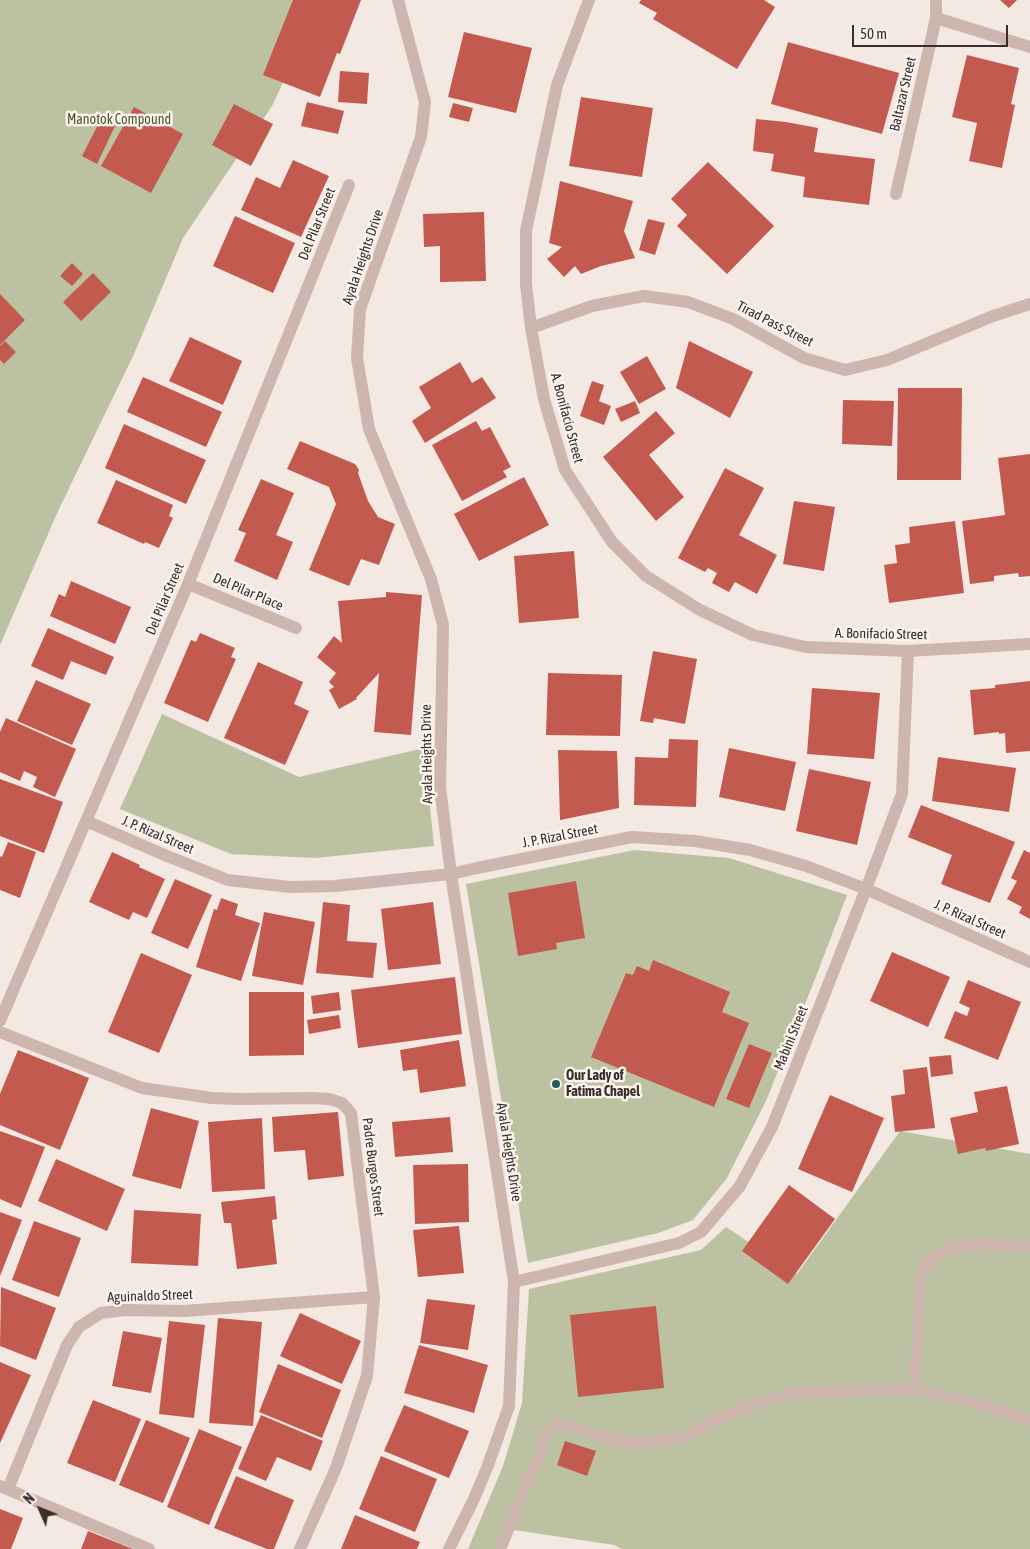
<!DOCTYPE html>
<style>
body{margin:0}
#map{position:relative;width:1030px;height:1549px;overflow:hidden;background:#f3e8e2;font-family:"Asap Condensed",sans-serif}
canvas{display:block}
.north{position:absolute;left:15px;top:1484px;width:50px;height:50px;-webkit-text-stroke:4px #faf3ee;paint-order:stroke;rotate:314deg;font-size:14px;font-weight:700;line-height:20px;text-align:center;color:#3a2e2c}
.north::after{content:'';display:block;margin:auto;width:18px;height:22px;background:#3a2e2c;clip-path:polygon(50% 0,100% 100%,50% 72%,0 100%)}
.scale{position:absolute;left:852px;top:25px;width:156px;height:22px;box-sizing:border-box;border:2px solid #3a2e2c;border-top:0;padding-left:6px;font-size:15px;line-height:18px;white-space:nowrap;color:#3a2e2c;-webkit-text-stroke:4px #faf3ee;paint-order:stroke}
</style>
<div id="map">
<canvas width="1030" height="1549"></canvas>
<div class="north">N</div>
<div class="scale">50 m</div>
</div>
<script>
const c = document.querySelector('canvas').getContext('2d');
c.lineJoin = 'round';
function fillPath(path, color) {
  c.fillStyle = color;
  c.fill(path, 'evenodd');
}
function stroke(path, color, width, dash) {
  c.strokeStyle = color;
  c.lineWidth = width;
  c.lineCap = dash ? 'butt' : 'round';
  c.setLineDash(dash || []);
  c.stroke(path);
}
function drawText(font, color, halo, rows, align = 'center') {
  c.font = font + ' "Asap Condensed",sans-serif';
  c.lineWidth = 5;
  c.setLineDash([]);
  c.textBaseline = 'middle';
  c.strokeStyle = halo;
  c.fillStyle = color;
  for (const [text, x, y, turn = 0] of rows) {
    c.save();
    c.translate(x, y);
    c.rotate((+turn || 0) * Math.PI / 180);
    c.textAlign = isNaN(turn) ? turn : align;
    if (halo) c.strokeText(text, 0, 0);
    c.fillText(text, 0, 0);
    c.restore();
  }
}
const green = new Path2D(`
 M0,0H322L272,106L183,238L134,354L58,511L0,645Z
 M162,714L299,777L424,748L434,846L315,858L231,854L120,809Z
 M634,850L729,858L847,895L817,974L766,1101L727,1178L693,1220L658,1233L528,1263L466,884Z
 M900,1131L1030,1154V1549H622L614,1545L514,1530L506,1549H468L503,1466L522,1403L529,1289L701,1250L726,1227L797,1274Z`);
const building = new Path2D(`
 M293,0H361L340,54L337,53L320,97L263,75Z
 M641,0H764L775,7L737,69L653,19L657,13L639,3Z
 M1000,0H1017L1009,8Z
 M464,32L532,48L516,113L448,97Z
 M788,42L899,73L882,134L771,104Z
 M967,55L1019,68L1011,104L1015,105L1002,168L969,161L977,123L952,117Z
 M340,71L369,73L367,104L338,102Z
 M581,97L653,108L642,177L569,166Z
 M307,102L344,111L338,134L301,126Z
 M453,103L473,108L469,122L449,117Z
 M234,104L273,124L251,166L212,145Z
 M134,107L183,134L151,193L101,166Z
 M103,115L117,122L97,164L82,156Z
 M756,119L786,122L818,128L814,152L875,159L869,205L803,197L805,177L771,171L774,154L753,151Z
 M293,160L329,176L301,237L241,210L256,177L280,188Z
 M708,162L774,226L727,274L677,226L687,215L671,199Z
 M560,181L633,201L624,231L635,258L601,266L581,274L575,266L564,277L547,259L562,247L549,243Z
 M484,212L486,281L440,282V246L424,247L423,214Z
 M235,216L295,243L273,293L213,266Z
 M648,219L665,223L655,255L639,250Z
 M72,263L83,274L72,286L60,276Z
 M93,273L111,292L81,321L63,302Z
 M0,294L25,320L0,345Z
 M190,337L242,361L223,405L169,381Z
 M5,341L16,352L4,364L0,360V346Z
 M689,341L753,372L730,418L676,388Z
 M647,356L666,389L639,404L620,372Z
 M460,362L472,383L482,377L496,398L425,443L412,421L431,408L419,387Z
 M143,377L222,412L206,447L127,412Z
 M592,381L604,385L599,401L611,406L604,425L580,416Z
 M898,388H962L961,480H897Z
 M843,400L894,401L892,446L842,444Z
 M635,401L640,413L621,422L615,409Z
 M656,411L675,433L649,455L684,497L656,521L603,457Z
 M476,421L482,431L490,427L511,467L503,471L507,477L462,501L432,445Z
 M124,424L206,460L186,504L105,468Z
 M300,441L355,464L359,470L358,473L368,501L378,517L395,524L379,565L361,559L349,586L309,570L336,504L329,487L287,469Z
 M1030,454V576L1019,577L1018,573L994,576V581L970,584L962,521L1005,515L998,458Z
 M725,468L764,488L739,535L777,555L757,594L735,582L729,592L712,583L717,573L708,568L705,572L678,558Z
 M524,477L549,525L479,561L454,514Z
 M261,479L294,493L276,535L293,542L277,580L234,561L246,533L238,530Z
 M116,480L173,505L169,516L173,518L159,548L145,542L144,544L97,523Z
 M794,501L835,507L824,571L783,564Z
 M955,521L964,593L889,603L884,565L897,563L895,545L910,543L909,527Z
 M574,551L579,618L519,623L514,556Z
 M71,581L131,607L115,644L50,616L59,594L65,597Z
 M386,592L422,595L411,735L374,732L379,673L356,698L357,699L339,709L329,690L334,687L329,682L336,673L317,657L334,636L342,643L338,601L386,597Z
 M48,628L114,657L106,675L71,661L63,680L31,666Z
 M200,633L235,648L231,657L236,659L208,722L164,703L191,640L196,642Z
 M653,651L697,659L685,724L654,718L653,723L640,721Z
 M258,662L303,682L294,704L309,711L285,765L224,738Z
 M548,673L622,675L620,736L546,735Z
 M36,680L91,704L72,745L17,721Z
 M1030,681V751L1006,753L1005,733L999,734V732L974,735L970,690L995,688V685Z
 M812,688L880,693L874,759L807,754Z
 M6,718L76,749L55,797L33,787L37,777L24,771L20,781L0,772V732Z
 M669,739L698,740L696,807L634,805L635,757L668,758Z
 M729,748L796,762L785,811L719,797Z
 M558,750L617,751L619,808L560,820Z
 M938,757L1016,768L1009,812L932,801Z
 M809,769L871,782L857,845L796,831Z
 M0,779L63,802L44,853L0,836Z
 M921,805L1015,842L990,903L941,884L952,855L908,837Z
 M8,842L36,852L20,898L0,890V856L2,857Z
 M1024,850L1030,853V919L1019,913L1022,907L1007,899L1017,881L1011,878Z
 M112,852L140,865L139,867L165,879L147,918L133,912L129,920L89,902Z
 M175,879L212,895L188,949L151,933Z
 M576,881L585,938L556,943L557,949L518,956L508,893Z
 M221,898L238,904L235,915L260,923L241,981L196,967L214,909L217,910Z
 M323,902L350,905L347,941L377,943L373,978L316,973Z
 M433,902L441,964L388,970L381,909Z
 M264,912L315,922L303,985L252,976Z
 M892,952L950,977L928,1027L870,1001Z
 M141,953L192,975L159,1053L108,1032Z
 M653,960L730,992L722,1012L749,1023L714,1107L591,1057L626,973L633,975L637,966L649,971Z
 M455,977L462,1034L358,1048L351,990Z
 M968,980L1021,1002L998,1060L944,1038L955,1011L967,1016L970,1008L959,1003Z
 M249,992H304V1055L249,1056Z
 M339,992L341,1010L313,1014L311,996Z
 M339,1015L341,1028L309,1034L307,1020Z
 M459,1040L466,1086L420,1093L417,1069L403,1071L400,1050Z
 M749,1044L772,1053L749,1108L726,1099Z
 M18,1050L89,1078L60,1150L0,1125V1094Z
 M951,1055L953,1074L931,1077L929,1057Z
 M927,1067L935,1128L895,1132L891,1096L905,1094L903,1070Z
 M1007,1086L1019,1144L986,1151L985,1148L958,1154L950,1118L978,1112L974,1092Z
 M830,1095L884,1118L852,1192L798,1169Z
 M151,1108L199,1121L181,1189L132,1176Z
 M338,1112L344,1176L308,1180L305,1150L274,1152L272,1117Z
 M450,1117L453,1152L395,1157L392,1122Z
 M262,1118L265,1189L212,1192L208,1122Z
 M0,1131L45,1147L21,1208L0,1199Z
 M56,1159L125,1189L107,1231L38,1201Z
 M468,1164L469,1222L415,1224L413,1165Z
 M789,1185L835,1219L788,1284L742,1251Z
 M275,1196L277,1219L272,1220L277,1264L237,1269L231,1223H224L221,1202Z
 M134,1210L201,1214L198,1266L131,1263Z
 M0,1212L22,1220L0,1276Z
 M34,1221L81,1238L59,1297L12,1280Z
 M459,1226L464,1273L418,1277L413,1230Z
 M1,1287L56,1308L36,1360L0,1346Z
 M427,1299L475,1305L468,1350L420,1343Z
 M656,1306L664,1388L578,1397L570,1315Z
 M300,1313L361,1341L342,1384L280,1356Z
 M218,1318L262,1322L253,1426L209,1423Z
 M169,1321L205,1325L194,1418L159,1414Z
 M123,1331L162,1338L151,1393L112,1386Z
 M419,1345L488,1365L474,1413L404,1393Z
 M0,1362L31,1375L0,1443Z
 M278,1364L341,1390L322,1438L259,1412Z
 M93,1400L141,1419L115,1482L67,1463Z
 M404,1405L469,1431L449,1478L384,1451Z
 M261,1415L323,1441L311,1471L277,1457L266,1481L238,1469Z
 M146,1420L190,1438L163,1503L119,1485Z
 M199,1429L242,1447L209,1525L167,1507Z
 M565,1441L596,1451L587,1476L557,1465Z
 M381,1456L437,1479L415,1532L359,1509Z
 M236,1476L294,1500L274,1549H267L214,1528Z
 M0,1509L23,1518L11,1549H0Z
 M355,1515L420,1542L417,1549H341Z
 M88,1531L133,1549H81Z`);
const minor = new Path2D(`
 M398,0L425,102L421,137L360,309L357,358L369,429L431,579L443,625L440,788L451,874L514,1282L509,1406L487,1468L473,1501L449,1549
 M589,0L557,85L526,231V284L531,328L544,399L565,470L612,542L646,576L700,610L753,635L806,647L908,651L1030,644
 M936,18L1030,47
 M896,194L936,18V0
 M531,328L592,306L644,296L688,302L733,319L804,358L845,370L887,360L993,316L1030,304
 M188,584L296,628
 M86,821L167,856L228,880L290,887L335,886L451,874L477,868L632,837L695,841L750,850L806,866L866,889L1030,962
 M0,1021L188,584L349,185
 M0,1032L142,1088L212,1098L241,1099L312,1098L329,1099L342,1103L351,1113L374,1297L367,1376L336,1468L300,1549
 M514,1282L679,1243L701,1232L740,1186L772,1127L866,889L902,794L908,651
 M915,1389L920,1278C923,1273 925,1265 930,1261C956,1236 997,1245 1030,1246
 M0,1486L149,1549
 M8,1489L67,1345L79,1327L101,1313L125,1310L184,1311L374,1297
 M500,1549L548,1433L553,1427L561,1424L628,1444L681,1439L705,1425L736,1411L790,1393L915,1389L976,1403L1030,1420`);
const markers = [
 [556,1084,5,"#215b56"]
];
const streetNames = [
 ["Baltazar Street",903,94,-77],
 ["Del Pilar Street",317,224,-68],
 ["Ayala Heights Drive",363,257,-71],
 ["Tirad Pass Street",775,324,27],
 ["A. Bonifacio Street",567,418,75],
 ["Del Pilar Place",248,592,23],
 ["Del Pilar Street",165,599,-67],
 ["A. Bonifacio Street",881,634,1],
 ["Ayala Heights Drive",427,754,-91],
 ["J. P. Rizal Street",158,835,23],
 ["J. P. Rizal Street",560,836,-11],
 ["J. P. Rizal Street",970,919,24],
 ["Mabini Street",791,1038,-68],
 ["Ayala Heights Drive",509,1152,81],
 ["Padre Burgos Street",373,1167,83],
 ["Aguinaldo Street",150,1296,-2]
];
const parkNames = [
 ["Manotok Compound",119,120]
];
const poiNames = [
 ["Our Lady of",566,1076],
 ["Fatima Chapel",566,1092]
];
fillPath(green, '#bcc2a1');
fillPath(building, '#c35a50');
stroke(minor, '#ccb6ad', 12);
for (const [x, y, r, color] of markers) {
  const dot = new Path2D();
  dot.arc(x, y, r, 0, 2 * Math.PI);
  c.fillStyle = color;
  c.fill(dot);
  stroke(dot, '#faf3ee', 2);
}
drawText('14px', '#3a2e2c', '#faf3ee', streetNames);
drawText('14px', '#4f5830', '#faf3ee', parkNames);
drawText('bold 14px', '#3a2e2c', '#faf3ee', poiNames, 'left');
</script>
